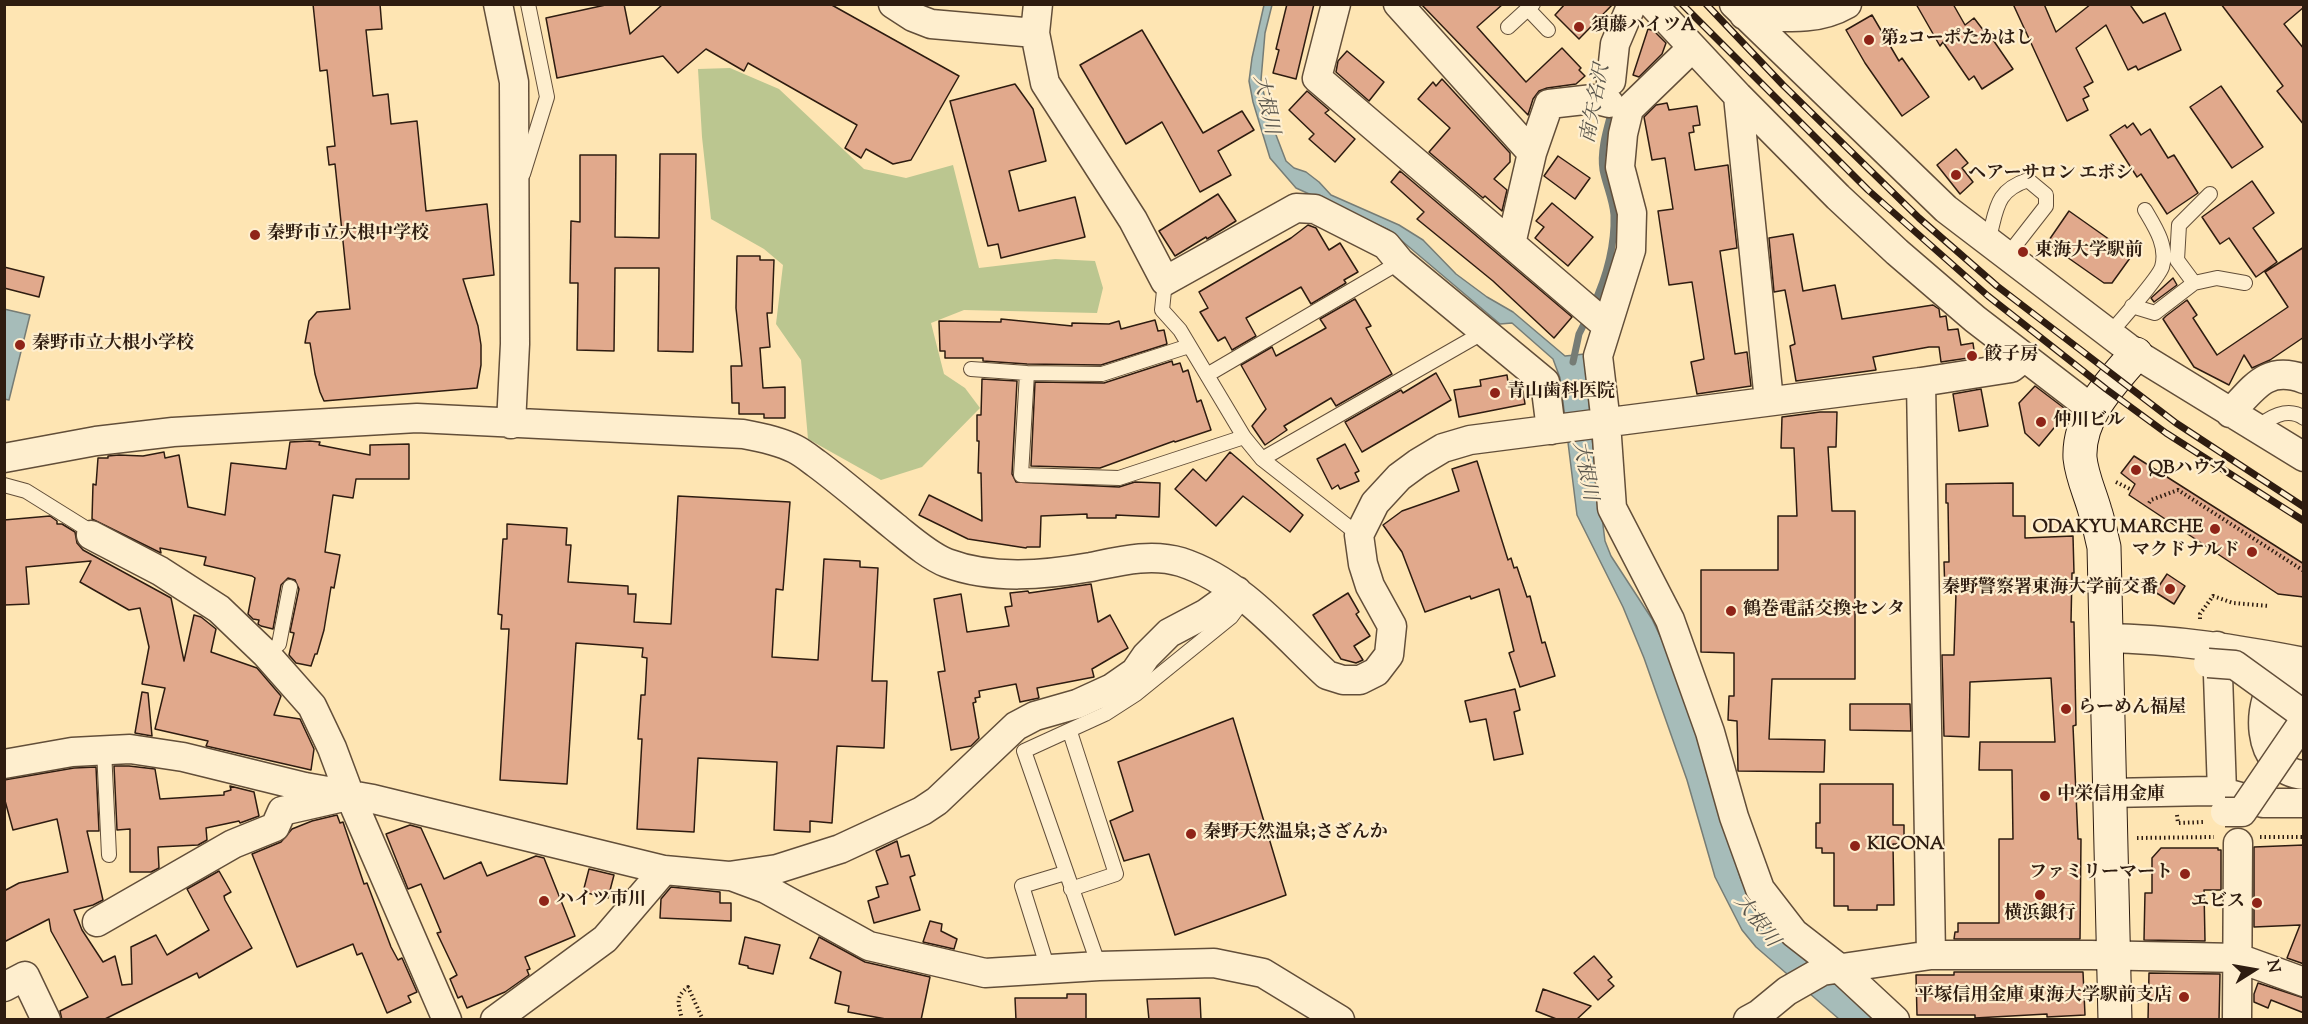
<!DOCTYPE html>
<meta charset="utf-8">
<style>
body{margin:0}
#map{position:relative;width:2308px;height:1024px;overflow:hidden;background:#fee5b3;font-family:"Sorts Mill Goudy",serif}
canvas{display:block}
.frame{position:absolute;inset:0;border:6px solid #2e1c10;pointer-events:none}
.north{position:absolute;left:2224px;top:940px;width:60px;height:60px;-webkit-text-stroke:4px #feeece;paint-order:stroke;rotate:79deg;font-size:16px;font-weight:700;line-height:24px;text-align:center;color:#2e1c10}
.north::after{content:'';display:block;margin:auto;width:21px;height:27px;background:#2e1c10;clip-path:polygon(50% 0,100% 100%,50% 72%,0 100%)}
</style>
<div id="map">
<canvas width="2308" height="1024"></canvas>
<div class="frame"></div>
<div class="north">N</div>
</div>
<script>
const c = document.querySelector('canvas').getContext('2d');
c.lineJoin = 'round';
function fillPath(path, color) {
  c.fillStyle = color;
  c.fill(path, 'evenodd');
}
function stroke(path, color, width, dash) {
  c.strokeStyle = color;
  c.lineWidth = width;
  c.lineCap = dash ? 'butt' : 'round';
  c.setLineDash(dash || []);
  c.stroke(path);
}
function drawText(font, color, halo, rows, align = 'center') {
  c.font = font + ' "Sorts Mill Goudy","Noto Serif JP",serif';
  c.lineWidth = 4.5;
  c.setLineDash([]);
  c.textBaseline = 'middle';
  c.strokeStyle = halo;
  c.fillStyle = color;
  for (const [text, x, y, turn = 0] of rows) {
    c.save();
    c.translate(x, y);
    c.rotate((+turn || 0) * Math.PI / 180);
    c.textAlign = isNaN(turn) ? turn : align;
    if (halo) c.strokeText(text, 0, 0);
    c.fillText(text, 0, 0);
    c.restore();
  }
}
const green = new Path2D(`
 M730,68L779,89L864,169L906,178L953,165L979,268L1055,259L1095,261L1103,288L1097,313L964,310L931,323L944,374L965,388L980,408L922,467L881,480L808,439L801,360L776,324L783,265L764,249L711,219L702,137L698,69Z`);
const water = new Path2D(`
 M1264,5H1272L1265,33L1261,80L1268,114L1286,161L1294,168L1306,172L1319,182L1331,195L1399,225L1423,240L1456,274L1487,297L1513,312L1565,356L1585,354L1592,438L1605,541L1611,556L1652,619L1670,657L1690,710L1741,880L1753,904L1772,931L1804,959L1844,990L1876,1019H1839L1756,947L1742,930L1715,877L1687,780L1644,658L1623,607L1577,515L1560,378L1553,359L1512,323L1500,324L1389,230L1296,188L1270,158L1253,102L1249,81L1252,58Z
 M4,309L30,315L9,400L4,399Z`);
const stream = new Path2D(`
 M1593,306C1606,278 1615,246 1614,215C1613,200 1606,185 1603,170C1600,150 1607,129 1612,110
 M1573,362L1579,334L1587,318`);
const building = new Path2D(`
 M313,4H380L382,29L366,30L373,96L388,94L391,124L417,121L426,211L487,204L494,275L463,279L478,326L481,345V365L477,388L324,401L320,392L315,374L310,343H305L309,321L317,312L350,309L335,164L329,165L327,147L335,146L327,70L320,71Z
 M610,4H624L630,34L663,4H830L959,76L911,160L893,164L866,149L861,158L845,148L857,125L748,63L744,71L706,49L678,73L663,56L557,78L546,18Z
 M1287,4H1314L1296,79L1273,73L1279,50L1276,49Z
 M1421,4H1503L1477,27L1526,82L1562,48L1581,68L1579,70L1585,76L1576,84L1547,88L1539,91L1533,99L1528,115Z
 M1565,4H1613L1579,39L1555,15Z
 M1916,4H1953L1965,25L1974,18L1987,35L1989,34L2013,69L1982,89L1974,76L1969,80L1943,42L1940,46Z
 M2013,4H2044L2056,32L2091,4H2133L2131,6L2143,23L2165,13L2181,50L2138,70L2136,66L2128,70L2106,25L2076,48L2093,82L2084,87L2089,96L2083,99L2088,110L2067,121Z
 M2221,4H2304V7L2284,24L2304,49V125L2277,91L2283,86Z
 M1872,15L1899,61L1902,58L1929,97L1902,116L1865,63L1846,30Z
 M1648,29L1654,31L1666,43L1662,54L1639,77L1633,75Z
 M1142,30L1203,133L1242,111L1254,130L1218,151L1231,175L1200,192L1162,122L1126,144L1080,65Z
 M1347,51L1384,82L1369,101L1336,72L1338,61Z
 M1442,79L1510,153V162L1494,179L1507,190L1502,211L1485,196L1483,198L1429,152L1450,128L1418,99L1433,82L1436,86Z
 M1015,84L1033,109L1046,161L1009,171L1019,211L1075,197L1085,237L1001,258L998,244L988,246L950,101Z
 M2221,86L2263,147L2232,168L2190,107Z
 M1307,91L1329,110L1325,113L1355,139L1335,162L1309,139L1314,134L1289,110Z
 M1667,103L1669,110L1697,106L1700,125L1693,126L1694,132L1689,133L1695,170L1728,165L1737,248L1720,251L1735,354L1747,352L1751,386L1697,394L1691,362L1704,359L1692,282L1669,285L1658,211L1673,209L1665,158L1652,160L1644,117L1656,105Z
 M2133,123L2141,135L2150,129L2168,158L2174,155L2198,193L2167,214L2141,174L2137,177L2110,135L2125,125L2127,128Z
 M1956,149L1968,163L1962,168L1973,182L1960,194L1937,165Z
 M660,154H696L693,352L658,351L659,268H615L614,351L577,350L578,283H570L571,221L580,222V155H616L615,237L659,238Z
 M1558,156L1590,178L1575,199L1544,176Z
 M1400,171L1572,317L1554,338L1493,281L1417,219L1424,212L1391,182Z
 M2252,181L2274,213L2253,228L2277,262L2256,277L2229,238L2220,244L2202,217Z
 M1218,194L1236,221L1207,239L1206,237L1175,256L1159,231Z
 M1552,203L1593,237L1568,266L1535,238L1544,227L1536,221Z
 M2069,211L2120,247L2118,250L2130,258L2112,283H2104L2047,243Z
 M1308,225L1316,228L1329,250L1340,243L1358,272L1344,280L1346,283L1311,304L1301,287L1246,318L1256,336L1232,350L1225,337L1218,341L1200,312L1208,308L1199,292L1291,238Z
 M1793,234L1803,291L1835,285L1842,319L1933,305L1939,309L1940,317L1946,316L1948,330L1958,329L1961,345L1973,343L1975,357L1941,362L1939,347H1929L1873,357L1876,370L1796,381L1790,346L1795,344L1785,290L1774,292L1769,238Z
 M2304,247V337L2270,360L2252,368L2244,355L2229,385L2194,367L2163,319L2166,316L2187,300L2197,315L2193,318L2217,355L2288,307L2265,272Z
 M737,256H760V260H774L772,313H767L770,347L760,348L763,388L785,387V418H764V414H739V403H732L731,366H742L736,308Z
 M4,267L44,277L39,297L4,288Z
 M2173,278L2177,285L2154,302L2151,298Z
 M1355,299L1371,326L1366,328L1392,374L1336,406L1331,398L1284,426L1287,430L1265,445L1252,426L1266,409L1241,365L1272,347L1276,356L1326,328L1320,319Z
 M1001,319L1072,326V323L1109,324L1119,321L1121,329L1155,320L1158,331L1164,330L1167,344L1101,365L1027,364L983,361V358H945V351H940L939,321L1001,322Z
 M1172,361L1173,365L1180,363L1183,372L1188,370L1197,402L1201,400L1211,430L1175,442L1174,441L1100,468L1031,466L1035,382L1104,383Z
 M1436,373L1451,400L1362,452L1345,422L1401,390L1403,393Z
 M1507,375L1508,382L1517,380L1522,384L1525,404L1459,417L1454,390L1481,386L1480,380Z
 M982,379L1017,381L1012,474L1016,482L1119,487L1135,482L1160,483L1159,517L1116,515V518H1087V514L1041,516L1040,547H1027L1026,548L968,539L919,515L929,495L982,521L981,473H978L979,441H977V415H981Z
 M2035,386L2068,411L2039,446L2025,433L2019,403Z
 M1981,389L1988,426L1959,431L1953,394Z
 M1820,412H1837L1836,447H1828L1832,511H1855V679H1772L1769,739L1825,740L1824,772L1738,771L1737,721L1728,720L1729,696H1734V653L1701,652V570H1778V516H1797L1794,448H1781L1782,417Z
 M310,441L320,442L319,445L370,455V445L409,444V479H356L353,498L333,495L325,552L340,555L334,588L331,587L324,630L317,654H315L311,666L296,663L289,655L294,633L290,632L299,589L295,580L288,578L281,585L273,629L261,626L258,624L259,620L253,619L248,614L255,578L252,576L204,565L206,557L160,548L161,553L92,519L93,484L96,485L98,458H108V456L119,455L143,456L164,452L165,458L179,455L188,507L225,515L231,463L286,469L290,442Z
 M1345,444L1359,471L1355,473L1359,481L1340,489L1338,485L1332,489L1317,459Z
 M1230,452L1303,515L1290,532L1243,496L1216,526L1175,489L1193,469L1206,481Z
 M2134,456L2304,564V597L2278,594L2129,495L2135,484L2121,473Z
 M1477,461L1508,560L1511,558L1514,568L1517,567L1527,597L1530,596L1542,643L1545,642L1555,676L1520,687L1509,653L1514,651L1499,589L1471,599L1470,596L1425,612L1402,552L1383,525L1402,511L1459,491L1452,469Z
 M2013,483V516H2025V538L2073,536L2074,573H2072L2071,622H2074L2076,725L2073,726L2078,839H2081L2080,939H1954L1955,932H1958V923H1999V839H2013L2012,770H1979L1980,742H2055L2051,678L1970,682L1969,737L1944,736L1942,655H1954L1956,593H1945L1944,562H1949L1948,503H1946V484Z
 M678,496L790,502L783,590L776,589L772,657L818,660L824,559L860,561V567L878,568L872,681H887L884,748L837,746L832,823L810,821V832L774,830L777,762L698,758L694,832L637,829L642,739H638L641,695H645L647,658L642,657L643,648L576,643L567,784L500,780L509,629H501L502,615L498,614L503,539H507V524L567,528L566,545H571L568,582L628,586V594H636L634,622L671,624Z
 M50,516L57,521V524H62L75,532L77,543L83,550L171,598L184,661L194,615L201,617L216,629L211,652L257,668L281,696L274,715L300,719L314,749L311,770L206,746L208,741L155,729L165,688L142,684L149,647L140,608L129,610L80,582L91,561L26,567L29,604L4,605V520Z
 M2167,574L2185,586L2174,604L2155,592Z
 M1091,584L1098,622L1110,615L1128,648L1092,669L1094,677L1037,688L1039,698L1020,702L1016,684L979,691L980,697L975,698L976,702L973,703L979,738L971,746L951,750L938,672L945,671L934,599L961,594L967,632L1009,626L1005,607L1012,606L1010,593L1028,591L1029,593Z
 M1348,593L1359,612L1356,614L1370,636L1354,646L1363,660L1356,663L1341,659L1313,615Z
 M1515,689L1520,710L1514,712L1523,754L1494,760L1486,719L1470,722L1465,701Z
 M142,692L148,693L152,736L135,733Z
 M1850,704H1910L1911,731L1850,730Z
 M1233,718L1286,895L1175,935L1149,854L1124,861L1110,821L1133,811L1118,762Z
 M114,766H129L155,769L160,799L224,795V792L231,790L230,786L254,792L259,816L240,823L239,821L206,828L207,840L198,845L158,847L159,868L151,872H130V829L117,830Z
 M96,767L99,831H87L103,900L93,905L74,910L82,930L103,962L115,956L122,985L132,984L131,947L156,935L167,955L209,930L187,889L219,871L231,892L224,896L225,900L252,948L199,978L197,973L103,1020H62L60,1011L88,997L51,931L49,919L4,942V891L19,883L68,872L57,819L13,830L4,797V780L74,768Z
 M1820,784H1893V825H1904V844H1893L1894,905H1877V910H1848V906H1834V853H1822V848H1816V823H1820Z
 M337,815L340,823L343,822L344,825L364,884L367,883L391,947L398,960L402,958L417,992L408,996L411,1002L387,1013L362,953L357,955L353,944L297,967L252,854L281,842L292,829L312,821Z
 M410,825L421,828L444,879L481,862L487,876L536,856L544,858L575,936L525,957L530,969L527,970L529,975L505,992L467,1008L462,996L458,998L450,979L457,975L437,933L441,932L421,884L408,889L386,834Z
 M897,841L901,857L909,855L915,875L910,877L920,910L874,923L868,901L879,897L876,887L888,884L876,851Z
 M2304,845V964L2287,958L2300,925L2254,927V847Z
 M2161,848H2218V850H2221V890H2204L2205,941L2144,940L2145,893H2152V858Z
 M589,869L614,875L608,898L583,892Z
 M671,887L720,892V903H731V921L660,918L661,899Z
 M930,921L942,924L941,931L957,939L954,949L923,942Z
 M745,937L780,945L773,974L748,968V966L739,964Z
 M819,937L865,962L930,977L921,1020H891L848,1012L849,1006L835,1003L841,972L810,958Z
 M1594,956L1612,977L1608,980L1614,986L1598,1000L1574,973Z
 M1954,972H2083L2085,1015L2047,1017V1014L1975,1018V1015H1917L1916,975H1954Z
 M2149,973L2220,974L2219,1020H2148Z
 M2258,983L2304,998V1013L2271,1000L2268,1008L2254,1002V994Z
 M1543,989L1591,1006L1576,1020H1559L1536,1011Z
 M1067,994H1086V1020H1016L1015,998H1067Z
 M1200,998L1201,1020H1149L1147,999Z`);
const path = new Path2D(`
 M2116,482L2130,489
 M2149,503L2151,500L2178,490L2304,571
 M2200,619V614L2213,596L2233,603L2269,606
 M2177,815L2178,823L2204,822
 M2260,837H2304
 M2137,838L2214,837
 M682,1020C679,1004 674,998 688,987L703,1020`);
const lane = new Path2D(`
 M1528,9L1548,30
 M1508,27L1533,4
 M523,174L547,97L528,4
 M1988,241C1997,211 1994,191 2028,180L2046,195V206L2007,256
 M1165,281L1162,310L1180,330L1244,437L1262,459L1359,535
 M2194,283L2177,260L2179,225L2210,194
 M2132,306L2155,313L2194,283L2217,278L2245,283
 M2109,334C2119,323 2159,277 2162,267C2168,246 2155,227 2145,210
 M971,369L1027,373L1102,374L1189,346
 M1027,373L1021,475L1119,478L1244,437
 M1207,375L1400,262
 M2255,429C2269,418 2287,406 2304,418
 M1262,459L1484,332
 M4,485L26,491L87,529L91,535
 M266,654L279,644L290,587
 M1070,732L1116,874L1071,889
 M104,750L109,855
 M1099,966L1024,751L1105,714L1136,694L1231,617L1245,598
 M1048,969L1022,886L1065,873`);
const street = new Path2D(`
 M498,4L514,82L515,344L511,424
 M893,4L913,17L931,24L1035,33
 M1038,4L1035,33L1045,83L1133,220L1165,281L1296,208L1315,209L1386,245L1400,262L1545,382L1551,430
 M1336,4L1317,78L1606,325
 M1398,4L1532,153
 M1652,4L1738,96L1838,197L1897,252L1975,319L2092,409
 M1734,4L1946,209L2136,354L2304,457
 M1744,15C1780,16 1814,23 1847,4
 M1692,48L1629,109L1623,134L1620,167L1632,213L1631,250L1598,356L1606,423L1612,508L1670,620L1710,732L1734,817L1760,889L1794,933L1839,968L1895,1020
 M1611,81L1615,44L1632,4
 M1738,96L1769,401
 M1511,244L1532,153L1549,104L1593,99L1609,103
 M1921,382L1931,955
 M2230,413C2254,388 2266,365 2304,379
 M4,458L96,441L173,432L417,418L743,434C760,437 779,441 795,449C803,453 810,459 817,464C844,484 869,506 895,527C910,539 929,556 947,563C992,580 1045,575 1091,567C1120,561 1151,553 1181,562C1240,581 1283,634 1327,675L1343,680H1360L1376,672L1389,655L1392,626L1370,586L1363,564L1359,535L1375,503L1399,477L1418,463L1443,448L1470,440L1921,382L2011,368L2025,357
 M91,535L160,571L219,609L266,654L312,706L332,748L350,796L447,1020
 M2105,638C2174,639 2237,649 2304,662
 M2217,646L2222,792
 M2282,672C2254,700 2254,771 2304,775
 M2278,721C2275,704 2286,689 2304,686
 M4,764L72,752L130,749L183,757L305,787L373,799L664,870L729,876L777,869L840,849L922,811L937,801L1016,726L1035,716L1077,704L1112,688L1135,672L1146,656L1169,633L1205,614L1237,591
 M2109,793L2210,791L2222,792L2263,803H2304
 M731,876L766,889L869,946L985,973L1099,966L1214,963L1263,973L1340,1020
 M97,922L233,844L275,827L282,811L339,798
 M4,987L25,976L46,1020
 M495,1020L605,939L664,870
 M1748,1020L1759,1014L1787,991L1822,971L1931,955H2091L2238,958L2304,982
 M2237,1020L2238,843`);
const secondary = new Path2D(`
 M2115,1020L2104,547C2101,535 2099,523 2095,511C2090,493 2082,477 2080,458C2078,416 2111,383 2136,354`);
const rail = new Path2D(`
 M1682,4L1868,190L1988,296L2106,389L2166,433L2304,521
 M1706,4L1783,85L1919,218L1997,286L2176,423L2304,507`);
const streetBridge = new Path2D(`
 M2208,663L2235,665L2304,715
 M2225,812H2242L2304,721`);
const markers = [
 [1579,27,6,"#8f2418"],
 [1869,40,6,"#8f2418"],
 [1956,175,6,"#8f2418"],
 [255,235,6,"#8f2418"],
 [2023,252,6,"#8f2418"],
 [20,345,6,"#8f2418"],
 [1972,356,6,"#8f2418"],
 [1495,393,6,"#8f2418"],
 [2041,422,6,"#8f2418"],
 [2136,470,6,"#8f2418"],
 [2215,529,6,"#8f2418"],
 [2252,552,6,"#8f2418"],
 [2170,589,6,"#8f2418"],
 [1731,611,6,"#8f2418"],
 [2066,709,6,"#8f2418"],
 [2045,796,6,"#8f2418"],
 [1191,834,6,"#8f2418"],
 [1855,846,6,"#8f2418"],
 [2185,874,6,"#8f2418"],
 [2040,895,6,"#8f2418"],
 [544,901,6,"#8f2418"],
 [2257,903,6,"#8f2418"],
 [2184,997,6,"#8f2418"]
];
const poiNames = [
 ["須藤ハイツA",1591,27],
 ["第2コーポたかはし",1881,40],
 ["ヘアーサロン エボシ",1968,175],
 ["秦野市立大根中学校",267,235],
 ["東海大学駅前",2035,252],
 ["秦野市立大根小学校",32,345],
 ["餃子房",1984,356],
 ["青山歯科医院",1507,393],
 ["仲川ビル",2053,422],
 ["QBハウス",2148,470],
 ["ODAKYU MARCHE",2203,529,"right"],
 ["マクドナルド",2240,552,"right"],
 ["秦野警察署東海大学前交番",2158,589,"right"],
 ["鶴巻電話交換センタ",1743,611],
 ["らーめん福屋",2078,709],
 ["中栄信用金庫",2057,796],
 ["秦野天然温泉;さざんか",1203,834],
 ["KICONA",1867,846],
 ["ファミリーマート",2173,874,"right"],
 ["ハイツ市川",556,901],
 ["エビス",2245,903,"right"],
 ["横浜銀行",2040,915,"center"],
 ["平塚信用金庫 東海大学駅前支店",2172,997,"right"]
];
const waterNames = [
 ["南矢名沢",1597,104,-79],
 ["大根川",1264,105,78],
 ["大根川",1583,471,79],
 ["大根川",1755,922,52]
];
fillPath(green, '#bbc690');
fillPath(water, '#a6bcb9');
stroke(water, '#767c75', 1.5);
stroke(stream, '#767c75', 7);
fillPath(building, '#e1a98c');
stroke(building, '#2e1c10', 1.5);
stroke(lane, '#624e39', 16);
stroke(street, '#624e39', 31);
stroke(secondary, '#2e1c10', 35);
stroke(path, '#2e1c10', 4, [1.5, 3]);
stroke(lane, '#feeece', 14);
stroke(street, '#feeece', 28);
stroke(secondary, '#feeece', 33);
stroke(rail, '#2e1c10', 7);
stroke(rail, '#feeece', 4.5, [14]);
stroke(streetBridge, '#624e39', 31, []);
stroke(streetBridge, '#feeece', 28);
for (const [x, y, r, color] of markers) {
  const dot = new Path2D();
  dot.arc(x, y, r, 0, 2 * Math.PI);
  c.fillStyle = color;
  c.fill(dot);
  stroke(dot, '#feeece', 2);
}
drawText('bold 18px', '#2e1c10', '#feeece', poiNames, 'left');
drawText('italic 20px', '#58544b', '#feeece', waterNames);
</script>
